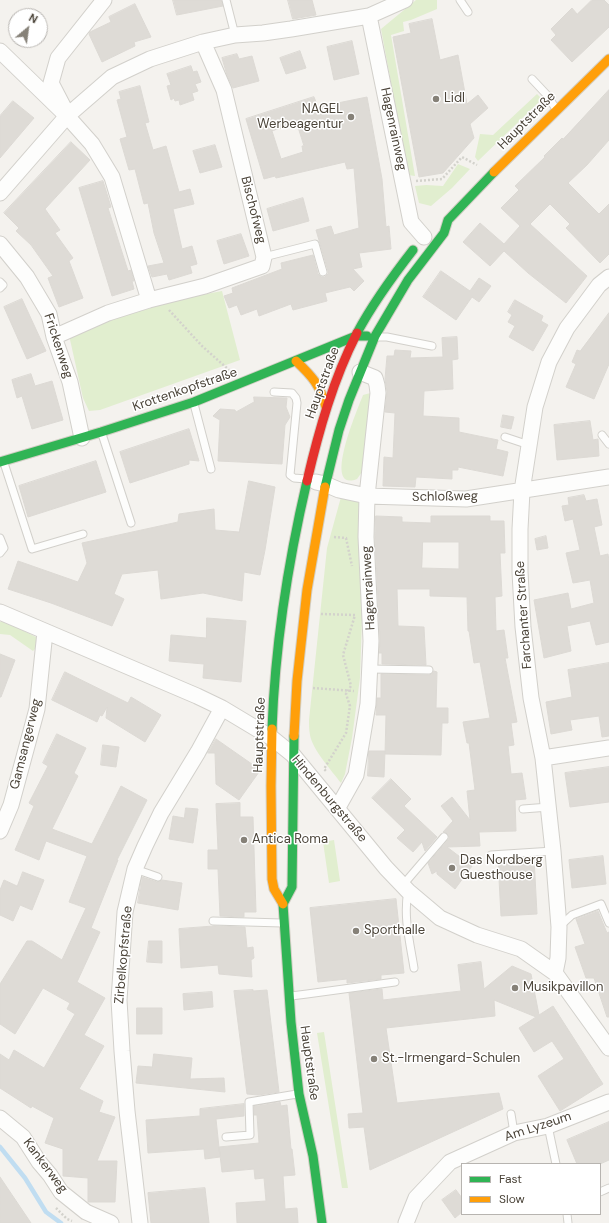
<!DOCTYPE html>
<meta charset="utf-8">
<style>
body{margin:0}
#map{position:relative;width:609px;height:1223px;overflow:hidden;background:#f4f2ee;font-family:"DM Sans",sans-serif}
canvas{display:block}
.legend{position:absolute;left:461px;top:1163px;width:140px;height:52px;box-sizing:border-box;background:#fff;border:1px solid #b7b4b0;margin:0;padding:5px 7px;list-style:none;font-size:12px;color:#4b4439}
.legend li{display:flex;align-items:center;gap:8px;height:20px}
.legend b{width:20px;border:1px solid #b7b4b0}
.north{position:absolute;left:8px;top:8px;width:40px;height:40px;box-sizing:border-box;background:#fff;border:1px solid #b7b4b0;border-radius:50%;rotate:29deg;font-size:11px;font-weight:700;line-height:16px;text-align:center;color:#4b4439}
.north::after{content:'';display:block;margin:auto;width:14px;height:18px;background:#868178;clip-path:polygon(50% 0,100% 100%,50% 72%,0 100%)}
</style>
<div id="map">
<canvas width="609" height="1223"></canvas>
<ul class="legend">
<li><b style="height:5px;background:#30b455"></b>Fast</li>
<li><b style="height:5px;background:#ff9f0a"></b>Slow</li>
</ul>
<div class="north">N</div>
</div>
<script>
const c = document.querySelector('canvas').getContext('2d');
c.lineJoin = 'round';
function fillPath(path, color) {
  c.fillStyle = color;
  c.fill(path, 'evenodd');
}
function stroke(path, color, width, dash) {
  c.strokeStyle = color;
  c.lineWidth = width;
  c.lineCap = dash ? 'butt' : 'round';
  c.setLineDash(dash || []);
  c.stroke(path);
}
function drawText(font, color, halo, rows, align = 'center') {
  c.font = font + ' "DM Sans",sans-serif';
  c.lineWidth = 3;
  c.setLineDash([]);
  c.textBaseline = 'middle';
  c.strokeStyle = halo;
  c.fillStyle = color;
  for (const [text, x, y, turn = 0] of rows) {
    c.save();
    c.translate(x, y);
    c.rotate((+turn || 0) * Math.PI / 180);
    c.textAlign = isNaN(turn) ? turn : align;
    if (halo) c.strokeText(text, 0, 0);
    c.fillText(text, 0, 0);
    c.restore();
  }
}
const green = new Path2D(`
 M416,0H437V9L411,20L403,22L404,31L391,35L415,176L408,175L381,29Z
 M537,94L542,99L478,161L475,157L480,134L493,135Z
 M458,164L470,169L452,188L431,206L419,203L415,186L426,185L443,186Z
 M222,291L240,360L100,410L89,411L83,398L69,335C119,317 169,300 222,291Z
 M374,392L373,408L362,472L357,479C321,493 359,406 363,395Z
 M341,497L364,499L359,545L362,619L360,678L352,738L345,774L341,783C332,771 312,749 310,735C309,730 309,725 309,720L327,548Z
 M2,621L16,627L36,637C37,643 38,647 33,651L10,635L0,634V622Z
 M334,840L340,881L329,883L323,842Z
 M324,1032L348,1188H342L317,1033Z`);
const stream = new Path2D(`
 M0,1147L25,1178L46,1212L61,1223`);
const building = new Path2D(`
 M173,0H221L223,6L177,15Z
 M288,0H312L316,15L293,19Z
 M592,0H604L609,5V27L572,62L551,40L556,35L551,29L572,8L577,14Z
 M135,4L151,37L134,42L135,46L102,62L89,34L90,32L111,22L109,17Z
 M432,19L440,60L458,55L467,104L478,95L488,108L470,124L474,138L443,173L419,177L393,37L411,33L409,24Z
 M352,41L359,74L334,80L327,47Z
 M300,51L306,68L286,74L280,58Z
 M237,54L239,59L252,56L259,81L233,88L227,75L222,58Z
 M191,66L193,72L197,71L201,82L195,84L198,91L192,93L194,100L180,105L179,100L175,101L174,98L171,100L167,86L171,85L167,74Z
 M140,86L149,122L145,123L153,150L166,146L179,192L190,189L194,204L173,209L182,249L192,246L197,264L190,266L192,273L169,280L167,274L152,277L148,266L164,263L154,233L148,203L144,204L135,169L129,170L120,139L127,137L117,100L121,99L119,92Z
 M609,90V140L587,165L568,183L599,214L609,204V254L600,263L566,228L570,224L550,204L530,224L587,276L566,303L528,273L504,251L490,266L463,242L480,223L504,244L520,226L501,208L519,190L515,186L545,157L544,156L562,138L563,139Z
 M314,97L318,107L367,97L382,179L386,227L389,226L391,249L359,253L362,267L353,269L364,281L354,291L350,287L325,293L327,301L293,310L291,304L259,316L257,309L241,315L237,305L229,308L224,296L233,293L232,288L282,269L281,263L313,255L318,274L321,277H325L328,274V271L316,230L331,226L334,235L359,228L354,168L347,169L345,162L276,178L275,176L264,179L246,119ZM297,124L304,146H302L303,152L281,159L272,131Z
 M13,101L34,118L0,158V116Z
 M71,142L90,160L45,209L60,230L55,233L73,258L69,261L83,298L59,307L48,278L53,276L31,245L16,231L19,228L4,213Z
 M215,145L222,167L200,173L193,151Z
 M103,181L111,207L108,208L128,271L131,270L134,281H132L134,289L112,296L79,188Z
 M303,198L309,221L273,231L267,209Z
 M241,234L249,256L224,264L217,241Z
 M441,271L470,291L479,278L491,286L479,302L472,297L456,320L423,297Z
 M22,299L46,351L27,359L4,307Z
 M515,300L543,316L541,321L548,325L533,351L509,337L515,326L508,322L512,315L508,312Z
 M609,313V364L594,399L566,387L576,364L572,362L577,350L580,351Z
 M457,337L458,359L452,360L453,389L424,391L423,416L459,418V432L498,440L496,449L508,452L503,476L458,467V470H452V479L416,477L415,487L383,486L384,457L393,458L395,413L385,412L387,392L385,379L387,356H394L395,350L411,351L410,358L443,357L442,338Z
 M31,374L35,386L52,381L63,420L32,429L22,396L17,398L12,380Z
 M254,397L287,398L286,407L290,417L285,425L282,464L218,461L220,420L213,416L220,409L235,410L236,412L254,402Z
 M503,415L514,417L511,429L501,427Z
 M590,421L593,440L598,439L599,456L557,460L554,425Z
 M189,429L199,461L189,460V464L130,483L120,452Z
 M96,461L106,492L28,517L19,486Z
 M249,481L275,487L265,550L260,575L244,572L242,601L203,593L161,599L158,570L122,574L114,594L124,599L112,626L51,603L8,589L18,561L78,582L87,563L82,543L178,522L179,514L214,509L215,530L239,532Z
 M584,495L586,501L597,499L602,525L594,527L600,556L608,554L609,561V642L596,645L590,621L567,626L571,651L544,658L534,600L568,593L571,609L594,603L590,580L573,583L566,553L580,550L573,519L565,521L562,506L569,505L568,498Z
 M376,516L402,517V522L431,523V516H490V521H504L505,553H500L502,596L495,597L496,631L504,630L508,658H505L517,722L511,723L514,745L508,746L511,774L522,773L526,799L515,800L516,831L479,832L480,846L447,847L472,866L455,889L437,874V871L432,874L428,863L448,840L449,838L448,834L443,832L453,821L441,806L452,797L470,820L467,791L475,790L469,743H467L463,722L490,718L480,662L474,663L469,631H468L467,597L430,596V589H397L398,626L424,627L426,665L382,664V653H379L380,641L375,537ZM423,542H459V569L422,568Z
 M546,536L548,548L537,550L535,539Z
 M207,618L246,621L241,682L203,678L204,664L169,661L171,635L206,638Z
 M0,654L15,660L1,697H0Z
 M609,663V736L602,737L599,716L570,720L572,730L551,734L546,702L572,697L568,670Z
 M434,671L437,672L436,708H448V723H442L441,755L385,754L386,715H376L377,698H381V674L429,675L432,674Z
 M65,672L128,703L131,697L161,715L145,742L106,718L107,707L102,716L100,715L97,722L52,700Z
 M57,734L86,748L74,773L78,776L52,829L92,844L121,786L147,800L117,860H118L91,928L100,932L77,982L105,998L84,1035L104,1046L79,1089L103,1101L99,1112L115,1117L97,1161H117L115,1202H88V1178L63,1176V1149L45,1143L54,1118L32,1106L31,1108L0,1088V1054L9,1060L14,1050L44,1068L75,1014L67,1009L70,1003L43,988L15,1034L0,1024V984L27,941H32L62,960L86,908L69,902L87,856L46,841L39,860L15,850L34,806L29,803L48,766L43,763Z
 M216,739L259,769V772L239,800L216,784L215,753H208Z
 M103,745L119,747L116,767L101,765Z
 M369,751H385L384,777L368,776Z
 M609,767V802L570,807L565,773Z
 M391,779L411,799L404,806L437,837L425,851L422,842L413,852L397,838L405,830L372,798Z
 M240,803V817H253L256,912H244V917L220,916L218,869H208V850H218L216,804Z
 M186,808L198,809L193,843L169,839L173,816L184,818Z
 M603,856L606,884L572,888L569,860Z
 M534,857L537,914L501,916L498,860Z
 M23,872L44,880L32,910L20,905L13,921L0,915V890L4,880L17,886Z
 M142,877L157,882L162,880L182,883L178,910L138,903Z
 M396,899L404,973L381,975V979L347,983V979L318,982L310,908Z
 M598,911L607,933L609,932V1017H607L594,978H586L575,947L585,944L576,919Z
 M214,926L245,927L247,948L253,947L254,958L251,960L252,977L219,974L218,965L181,968L179,929Z
 M149,941H162V963L147,962Z
 M481,962L484,989L512,966L531,974L539,1015L553,1006L603,1084L560,1111L538,1076L564,1059L552,1041L534,1052L519,1028L536,1017L494,1000L495,1016L386,1028L397,1103L499,1093L503,1109L370,1170L364,1127L349,1128L348,1114L363,1113L349,993L382,989L383,1000L461,991L458,965Z
 M253,990V991L267,990L279,1092L258,1095L247,1094L234,991Z
 M212,992L213,1007L184,1010L183,994Z
 M137,1008H162V1034H137Z
 M154,1054L192,1058L190,1079L224,1078L225,1092L136,1083L138,1066L152,1067Z
 M280,1102L281,1106L287,1105L291,1149H292L295,1175L283,1176L285,1209L297,1208L298,1223H237L236,1203L266,1201L264,1178L255,1179L254,1169L222,1172L219,1147L259,1143L257,1115H254V1106Z
 M244,1104V1116L216,1119L220,1157L205,1159L204,1149L148,1153L146,1120L200,1116V1109Z
 M609,1122V1160L600,1164H577L567,1140Z
 M0,1177L31,1223H0Z
 M205,1188L209,1223H151L148,1193Z
 M456,1190L462,1198V1212L455,1218L442,1200Z`);
const path = new Path2D(`
 M416,181L442,179L462,157L477,165
 M169,310L202,346L229,370
 M334,537L346,538L352,566
 M321,614L355,615L343,655L351,686L346,694L350,706L346,733L324,769L326,771
 M313,688L354,691
 M56,1208L67,1219L72,1221`);
const lane = new Path2D(`
 M226,0L235,35
 M460,0L468,12
 M532,79L547,95L556,109
 M264,257L315,244L323,272
 M0,282L3,285L0,288
 M378,337H387L432,346
 M274,392L292,393L296,398L297,403L290,475L294,478L306,479
 M194,404L211,469
 M102,434L131,523
 M602,435L609,444
 M505,437L529,445
 M4,463L32,549L83,534
 M0,538L4,548L0,553
 M370,669L429,670
 M523,809L549,807
 M491,855L553,851
 M135,869L158,877
 M402,886L444,837
 M408,891C403,916 410,943 414,968
 M213,921L282,923
 M559,927L572,915L601,904L609,923
 M291,996L307,994L395,982
 M511,1114L514,1133
 M548,1126L556,1164
 M226,1137L250,1135L249,1102L297,1094
 M600,1192L609,1188
 M567,1214L568,1223`);
const street = new Path2D(`
 M369,16L411,222L424,237
 M0,51L67,116L92,144L112,177L149,300
 M64,108L51,83L58,58L104,0
 M0,193L67,116L112,77L150,59L203,42L235,35L263,33L291,29L369,16L405,0
 M0,244L27,277L49,314L54,337L70,382L82,438
 M54,337L108,313L149,300L205,286L262,266L264,257L224,90L203,42
 M316,482L325,484L339,490L367,496L466,499L609,477
 M0,612L197,696L222,708L272,738L293,755L386,868L408,891L440,918L477,935L521,949L555,973L609,1048
 M543,758L609,748
 M337,809L356,775L368,704L371,641L366,537L367,496L378,393L377,385L375,378L360,372
 M0,831L11,805L37,709L45,632
 M555,973L558,958L559,927L553,851L543,758L531,698L523,627L520,572V529L522,491L535,407L549,362L567,328L599,285L609,277
 M0,1118L23,1137L39,1162L50,1175L61,1192L86,1212L111,1223
 M140,1223L127,1111L122,1051L119,1000L125,912L135,869L145,846L161,813L198,752L222,708
 M406,1223L416,1198L450,1162L514,1133L548,1126L609,1102`);
const fast = new Path2D(`
 M357,333C373,303 392,277 413,250
 M0,462L101,432L194,402L356,336H367
 M325,487L339,430L349,400L375,336L408,280L444,233L448,220L494,172
 M272,729C275,646 288,562 307,481
 M294,736L292,887L283,904L291,1022L299,1094L313,1156L322,1223`);
const slow = new Path2D(`
 M494,172L609,59
 M296,361C312,376 320,385 326,407
 M272,729L271,786L272,879L274,889L283,904
 M294,736L297,681L307,590L325,487`);
const jam = new Path2D(`
 M307,481C319,430 333,380 357,333`);
const markers = [
 [436,99,4,"#868178"],
 [351,117,4,"#868178"],
 [244,840,4,"#868178"],
 [452,868,4,"#868178"],
 [356,931,4,"#868178"],
 [515,988,4,"#868178"],
 [374,1059,4,"#868178"]
];
const poiNames = [
 ["Lidl",444,99],
 ["NAGEL",343,110,"right"],
 ["Werbeagentur",343,125,"right"],
 ["Antica Roma",252,840],
 ["Das Nordberg",460,861],
 ["Guesthouse",460,876],
 ["Sporthalle",364,931],
 ["Musikpavillon",523,988],
 ["St.-Irmengard-Schulen",382,1059]
];
const streetNames = [
 ["Hauptstraße",527,121,-45],
 ["Hagenrainweg",393,129,78],
 ["Bischofweg",253,210,76],
 ["Frickenweg",58,346,72],
 ["Hauptstraße",323,383,-70],
 ["Krottenkopfstraße",185,390,-19],
 ["Schloßweg",445,497,-1],
 ["Hagenrainweg",369,588,-93],
 ["Farchanter Straße",524,615,-94],
 ["Hauptstraße",260,735,-88],
 ["Gamsangerweg",26,744,-76],
 ["Hindenburgstraße",329,799,50],
 ["Zirbelkopfstraße",124,955,-85],
 ["Hauptstraße",309,1063,82],
 ["Am Lyzeum",538,1127,-18],
 ["Kankerweg",45,1166,53]
];
fillPath(green, '#e1eecf');
stroke(stream, '#c0ddf1', 4.5);
fillPath(building, '#dedbd6');
stroke(building, '#dcd9d4', 1);
stroke(lane, '#d2d0cb', 9);
stroke(street, '#d2d0cb', 17);
stroke(fast, '#d3cfc5', 11);
stroke(slow, '#d3cfc5', 11);
stroke(jam, '#d3cfc5', 11);
stroke(path, '#d3d2cc', 2.5, [2, 2]);
stroke(lane, '#fdfdfc', 7);
stroke(street, '#fdfdfc', 15);
stroke(fast, '#30b455', 9);
stroke(slow, '#ff9f0a', 9);
stroke(jam, '#e5322d', 9);
for (const [x, y, r, color] of markers) {
  const dot = new Path2D();
  dot.arc(x, y, r, 0, 2 * Math.PI);
  c.fillStyle = color;
  c.fill(dot);
  stroke(dot, '#fff', 1.5);
}
drawText('13px', '#4b4439', '#fff', poiNames, 'left');
drawText('13px', '#4b4439', '#fff', streetNames);
</script>
